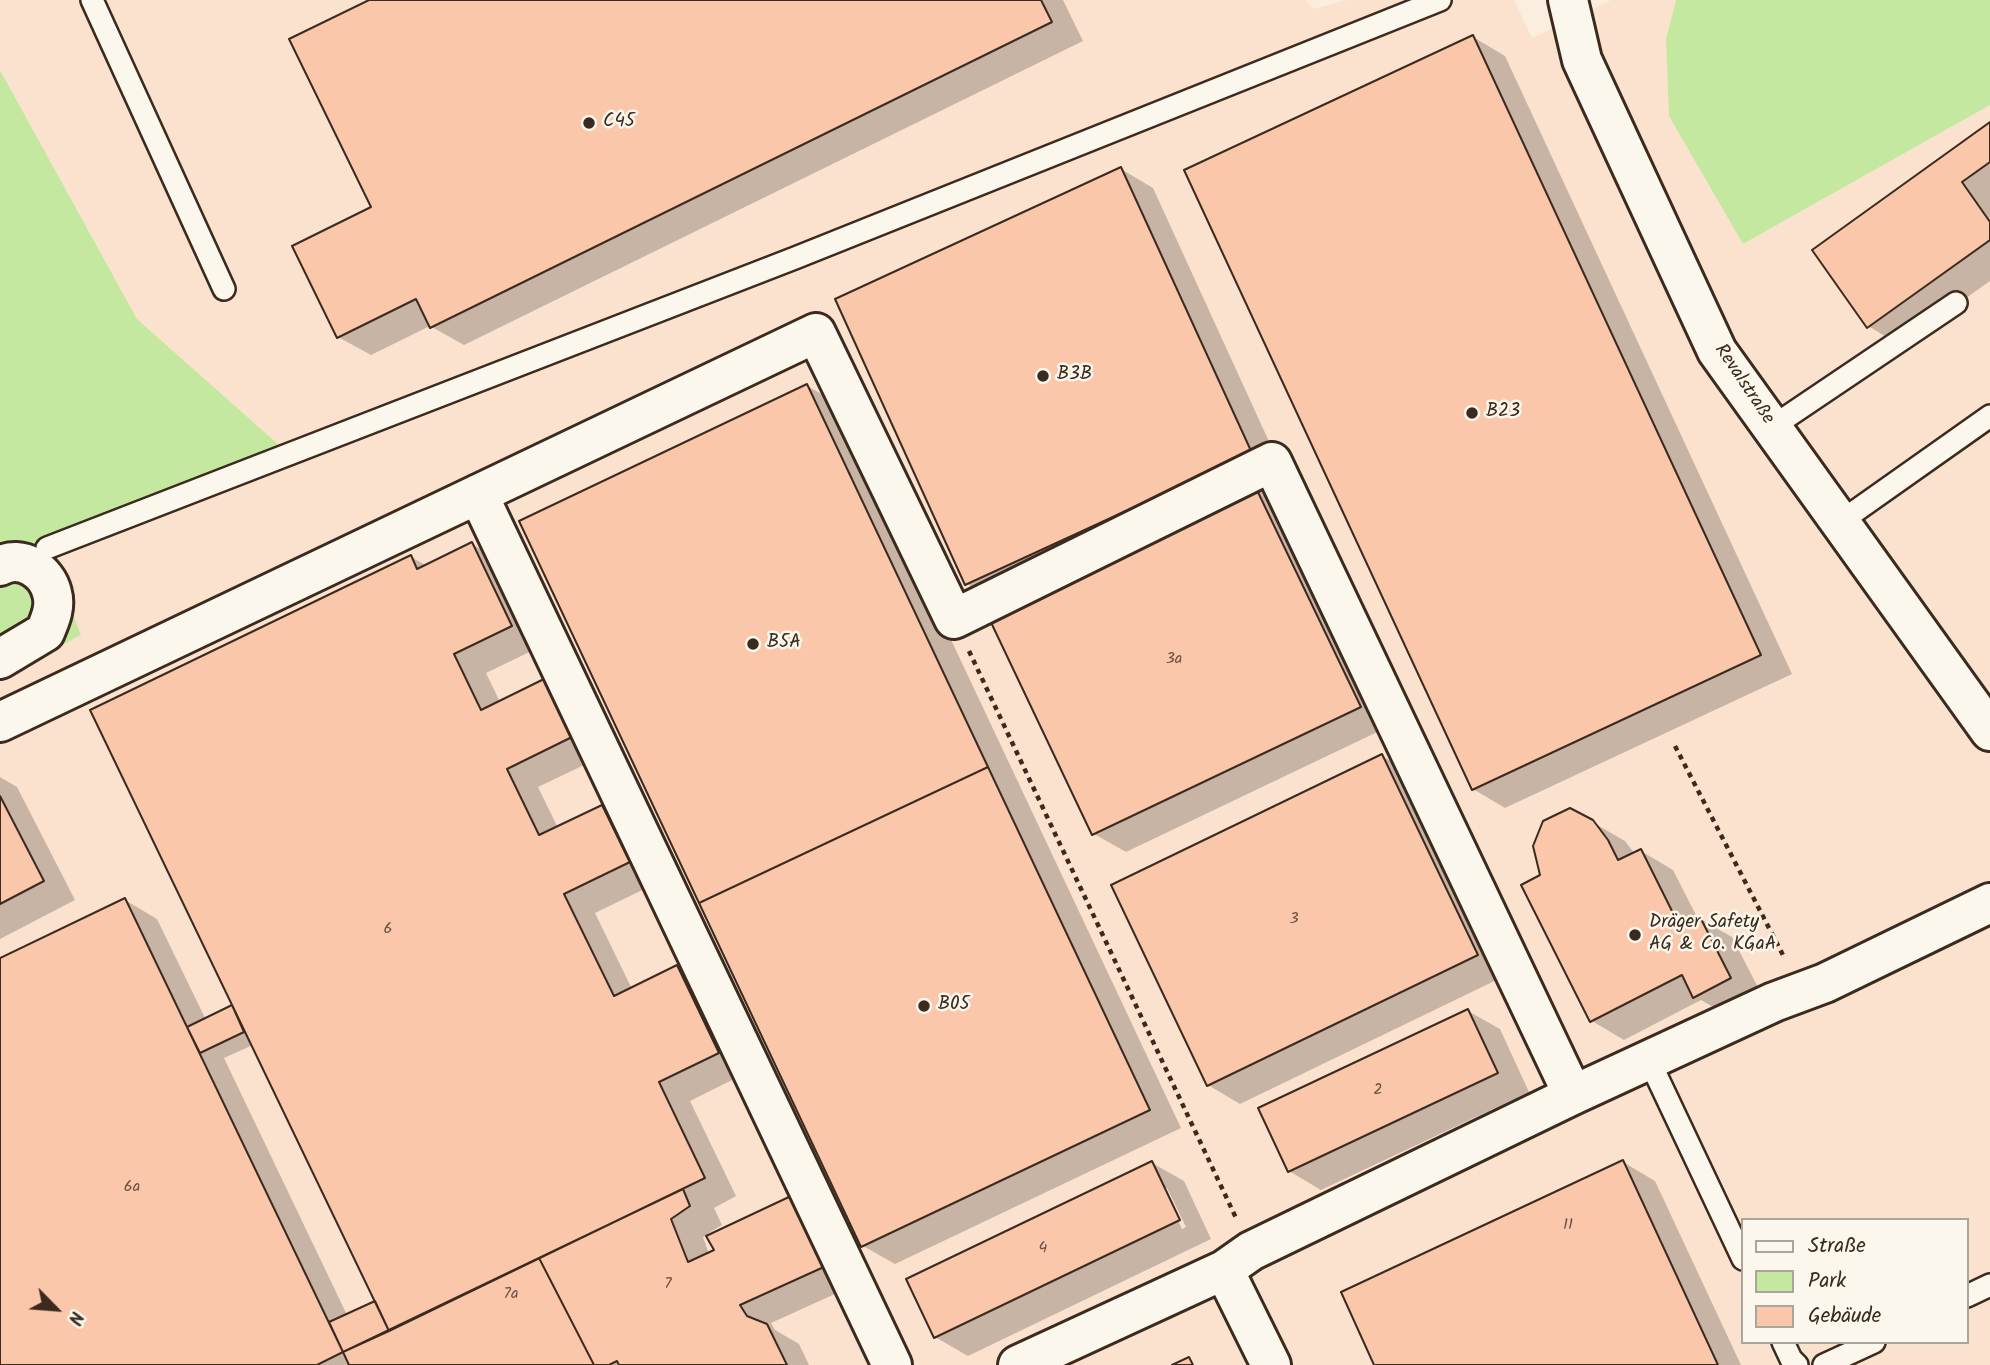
<!DOCTYPE html>
<meta charset="utf-8">
<style>
body{margin:0}
#map{position:relative;width:1990px;height:1365px;overflow:hidden;background:#fbeddf;font-family:Kalam,sans-serif}
canvas{display:block}
.legend{position:absolute;left:1741px;top:1218px;width:228px;height:126px;box-sizing:border-box;background:#fbf7ec;border:2px solid #aea59a;margin:0;padding:9px 12px;list-style:none;font-size:21px;color:#3b2a1e}
.legend li{display:flex;align-items:center;gap:14px;height:35px}
.legend b{width:35px;border:2px solid #aea59a}
.north{position:absolute;left:21px;top:1274px;width:70px;height:70px;-webkit-text-stroke:5px #fbf7ec;paint-order:stroke;rotate:115deg;font-size:19px;font-weight:700;line-height:28px;text-align:center;color:#3b2a1e}
.north::after{content:'';display:block;margin:auto;width:24px;height:32px;background:#3b2a1e;clip-path:polygon(50% 0,100% 100%,50% 72%,0 100%)}
</style>
<div id="map">
<canvas width="1990" height="1365"></canvas>
<ul class="legend">
<li><b style="height:9px;background:#fbf7ec"></b>Straße</li>
<li><b style="height:19px;background:#c5e8a1"></b>Park</li>
<li><b style="height:19px;background:#fbc7ab"></b>Gebäude</li>
</ul>
<div class="north">N</div>
</div>
<script>
const c = document.querySelector('canvas').getContext('2d');
c.lineJoin = 'round';
function fillPath(path, color) {
  c.fillStyle = color;
  c.fill(path, 'evenodd');
}
function stroke(path, color, width, dash) {
  c.strokeStyle = color;
  c.lineWidth = width;
  c.lineCap = dash ? 'butt' : 'round';
  c.setLineDash(dash || []);
  c.stroke(path);
}
function drawText(font, color, halo, rows, align = 'center') {
  c.font = font + ' Kalam,sans-serif';
  c.lineWidth = 5;
  c.setLineDash([]);
  c.textBaseline = 'middle';
  c.strokeStyle = halo;
  c.fillStyle = color;
  for (const [text, x, y, turn = 0] of rows) {
    c.save();
    c.translate(x, y);
    c.rotate((+turn || 0) * Math.PI / 180);
    c.textAlign = isNaN(turn) ? turn : align;
    if (halo) c.strokeText(text, 0, 0);
    c.fillText(text, 0, 0);
    c.restore();
  }
}
const built = new Path2D(`
 M0,0H1306L1314,9L1345,0H1514L1532,38L1611,0H1676L1666,39L1743,244L1990,105V1365H0V679L81,635L45,547L279,445L137,319L0,70ZM1743,1220H1967V1342H1743Z`);
const green = new Path2D(`
 M1676,0H1990V105L1743,244L1669,116L1666,39Z
 M0,70L137,319L279,445L46,547L81,635L0,679Z`);
const shadow = new Path2D(`
 M373,0H1063L1083,41L464,345L430,326L371,355L338,337L374,208Z
 M1473,37L1505,56L1792,674L1505,808L1473,789Z
 M1990,124V281L1900,345L1868,326Z
 M1121,169L1153,188L1283,472L1252,486L1287,507L1392,725L1126,852L1094,834L999,602L967,584Z
 M807,386L840,404L1181,1128L895,1264L863,1246Z
 M472,544L504,563L544,645L486,673L500,702L544,681L576,700L603,756L538,787L558,828L602,807L634,825L661,881L595,913L632,989L677,967L709,986L750,1071L690,1101L736,1196L714,1208L722,1225L707,1234L709,1236L791,1198L857,1284L771,1323L775,1330L799,1344L809,1365H2L0,1360V960L125,900L157,919L206,1020L232,1007L236,1010L411,557L427,566ZM253,1045L377,1302L347,1315L224,1058ZM707,1235L717,1251L709,1254L703,1237Z
 M1382,756L1414,775L1509,974L1240,1104L1208,1085Z
 M0,777L17,787L75,900L0,939Z
 M1592,822L1625,841L1635,854L1641,851L1673,870L1698,919H1700L1732,937L1763,997L1727,1015L1701,1000L1624,1040L1592,1021L1542,876Z
 M1468,1011L1500,1029L1529,1092L1321,1190L1289,1171Z
 M1623,1162L1655,1181L1741,1365H1376Z
 M1152,1163L1184,1181L1211,1239L968,1356L935,1337ZM1163,1188H1167L1186,1227L1182,1229Z`);
const building = new Path2D(`
 M369,0H1041L1052,22L430,328L416,299L337,338L292,246L371,207L289,39Z
 M1473,35L1761,655L1472,790L1184,170Z
 M1990,122V162L1962,182L1990,222V240L1867,328L1812,250Z
 M1121,167L1252,453L965,585L835,299Z
 M807,384L988,767L699,903L519,521Z
 M1255,486L1361,707L1092,835L987,614Z
 M472,542L512,626L454,654L481,710L544,679L572,737L507,769L539,835L602,805L630,862L564,894L614,996L677,965L719,1053L659,1082L705,1178L389,1331L90,710L411,555L417,569Z
 M1382,754L1478,955L1207,1086L1111,885Z
 M988,767L1150,1110L861,1247L699,903Z
 M0,796L44,881L0,904Z
 M1570,808L1593,820L1608,840L1618,860L1641,849L1680,927L1700,917L1731,978L1693,998L1682,975L1590,1022L1521,885L1540,875L1533,846L1543,821Z
 M125,898L343,1352L317,1365H0V958Z
 M232,1005L244,1032L200,1053L187,1027Z
 M1468,1009L1498,1073L1288,1172L1258,1108Z
 M1623,1160L1718,1365H1374L1341,1292Z
 M1152,1161L1180,1220L934,1338L906,1279Z
 M683,1189L690,1206L671,1219L688,1262L714,1250L706,1236L791,1196L826,1266L740,1305L747,1316L767,1324L787,1365H619L617,1361L609,1365H594L539,1258Z
 M539,1258L594,1365H349L343,1352Z
 M375,1301L389,1331L343,1352L329,1322Z
 M1189,1357L1193,1365H1172Z`);
const path = new Path2D(`
 M969,651L1237,1220
 M1675,746L1785,959`);
const lane = new Path2D(`
 M92,0L224,289
 M1772,427L1956,303
 M1840,522L1990,416
 M47,548L795,258L1440,0
 M1649,1060L1743,1259
 M1967,1296L1990,1285
 M1783,1342L1791,1359L1797,1365
 M1824,1365L1874,1342`);
const street = new Path2D(`
 M1568,0L1582,60L1717,351L1990,731
 M478,494L892,1365
 M0,566C21,554 47,571 52,593C56,607 50,620 45,632L0,659
 M0,722L816,333L954,619L1272,462L1573,1095
 M1224,1270L1271,1365
 M1018,1365L1224,1270L1251,1251L1573,1095L1774,1002L1825,983L1990,903`);
const markers = [
 [589,123,7,"#3b2a1e"],
 [1043,376,7,"#3b2a1e"],
 [1472,413,7,"#3b2a1e"],
 [753,644,7,"#3b2a1e"],
 [1635,935,7,"#3b2a1e"],
 [924,1006,7,"#3b2a1e"]
];
const numberNames = [
 ["3a",1174,660],
 ["3",1294,920],
 ["6",388,930],
 ["2",1378,1091],
 ["6a",132,1188],
 ["11",1568,1226],
 ["4",1043,1249],
 ["7",668,1285],
 ["7a",511,1295]
];
const poiNames = [
 ["C45",603,123],
 ["B3B",1057,376],
 ["B23",1486,413],
 ["B5A",767,644],
 ["Dräger Safety",1649,924],
 ["AG & Co. KGaA",1649,946],
 ["B05",938,1006]
];
const streetNames = [
 ["Revalstraße",1743,385,56]
];
fillPath(built, '#fbe2cf');
fillPath(green, '#c5e8a1');
fillPath(shadow, '#0003');
fillPath(building, '#fbc7ab');
stroke(building, '#3b2a1e', 2);
stroke(lane, '#3b2a1e', 26);
stroke(street, '#3b2a1e', 44);
stroke(path, '#3b2a1e', 4.5, [5, 5]);
stroke(lane, '#fbf7ec', 21);
stroke(street, '#fbf7ec', 38);
for (const [x, y, r, color] of markers) {
  const dot = new Path2D();
  dot.arc(x, y, r, 0, 2 * Math.PI);
  c.fillStyle = color;
  c.fill(dot);
  stroke(dot, '#fbf7ec', 2.5);
}
drawText('16px', '#6b5141', null, numberNames);
drawText('19px', '#3b2a1e', '#fbf7ec', poiNames, 'left');
drawText('19px', '#3b2a1e', '#fbf7ec', streetNames);
</script>
